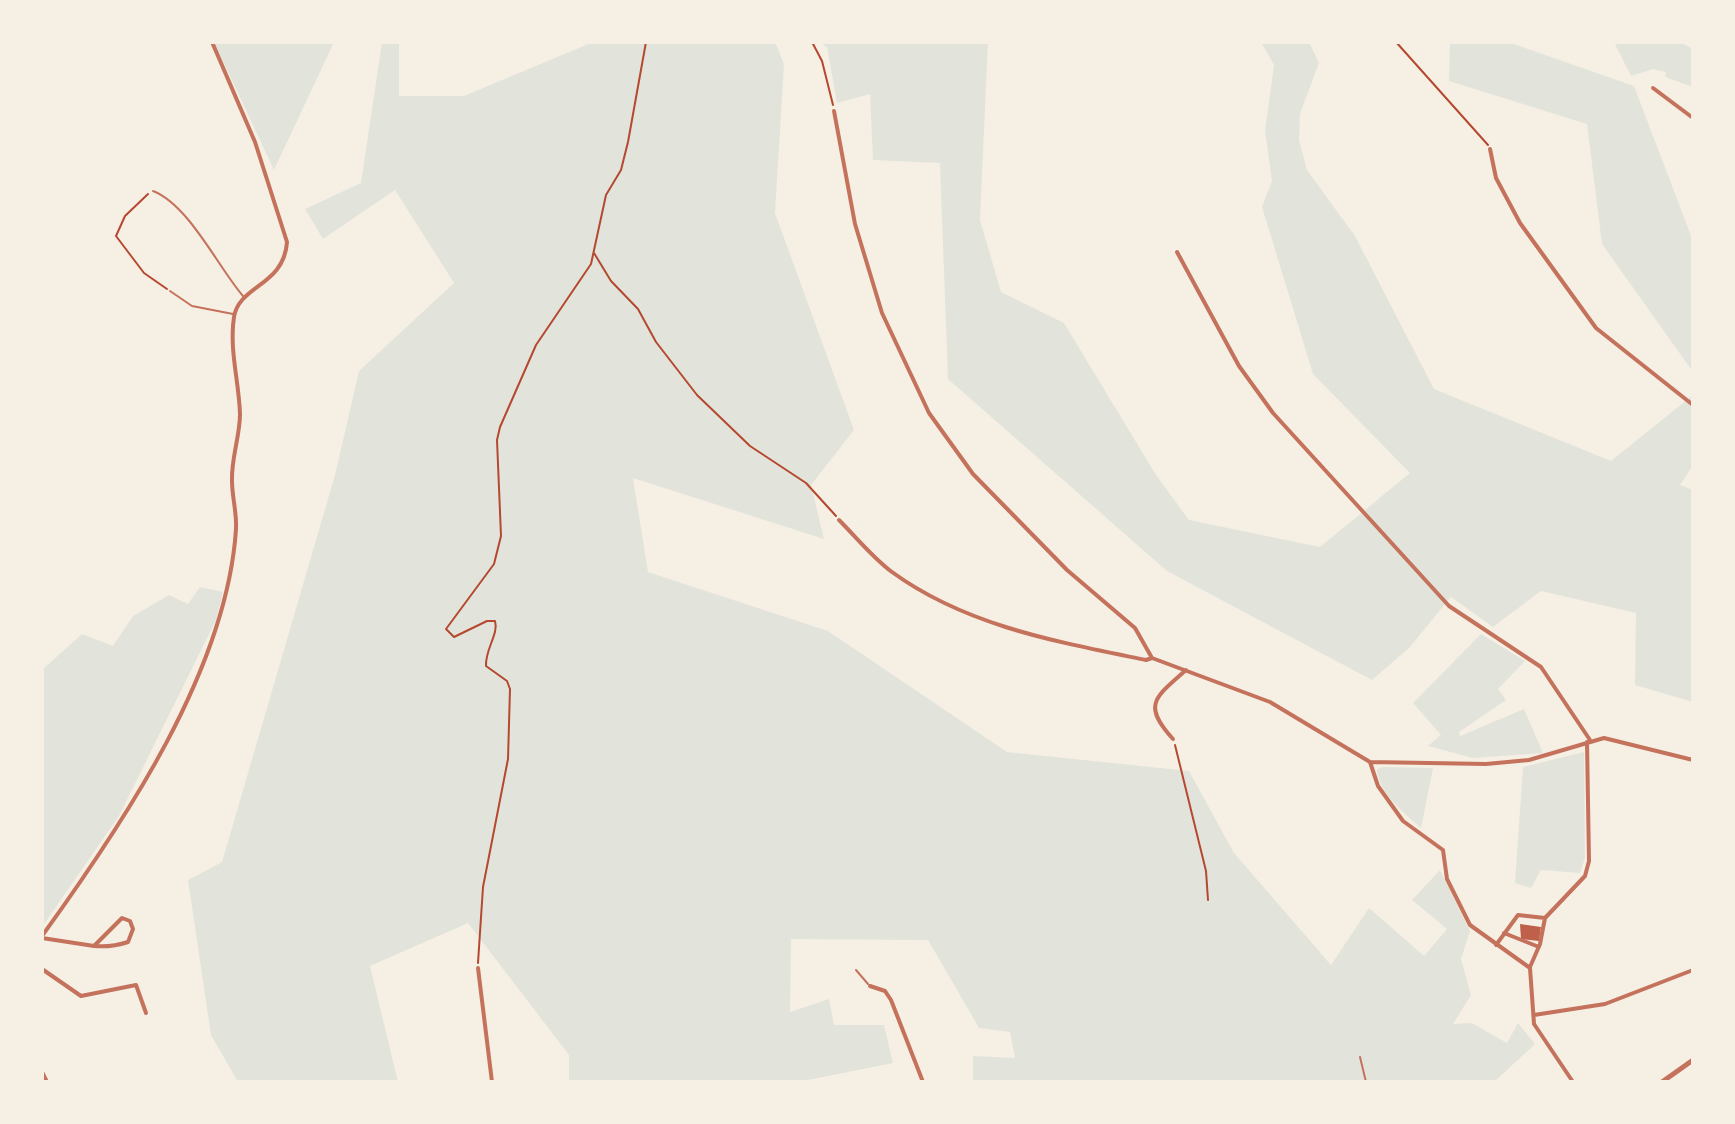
<!DOCTYPE html>
<style>
body{margin:0}
#map{position:relative;width:1735px;height:1124px;overflow:hidden;background:#f6efe4;font-family:"Nunito Sans",sans-serif}
canvas{display:block}
.frame{position:absolute;inset:0;border:44px solid #f6efe4;pointer-events:none}
</style>
<div id="map">
<canvas width="1735" height="1124"></canvas>
<div class="frame"></div>
</div>
<script>
const c = document.querySelector('canvas').getContext('2d');
c.lineJoin = 'round';
function fillPath(path, color) {
  c.fillStyle = color;
  c.fill(path, 'evenodd');
}
function stroke(path, color, width, dash) {
  c.strokeStyle = color;
  c.lineWidth = width;
  c.lineCap = dash ? 'butt' : 'round';
  c.setLineDash(dash || []);
  c.stroke(path);
}
const green = new Path2D(`
 M214,42H334L274,170Z
 M382,42H399V96H464L593,42H775L784,64L775,213L854,430L811,485L824,539L633,478L648,572L828,631L1007,752L1189,771L1234,853L1331,965L1369,908L1424,956L1447,929L1412,900L1440,870L1470,931L1461,959L1471,995L1453,1024L1472,1023L1507,1043L1518,1023L1535,1044L1494,1082H973V1056L1015,1058L1010,1032L979,1028L928,940L791,939L790,1012L829,999L834,1025H884L893,1063L798,1082H569V1055L468,923L370,966L398,1082H238L211,1035L188,880L222,862L335,475L359,371L454,283L395,190L323,239L305,209L361,183Z
 M819,42H988L980,220L1001,292L1064,323L1156,475L1189,520L1320,547L1410,473L1313,374L1262,207L1272,181L1265,131L1274,65L1261,42H1309L1319,63L1300,114L1299,140L1307,170L1355,236L1434,389L1611,461L1693,395V465L1680,485L1693,490V702L1635,685L1636,613L1541,591L1493,627L1451,597L1409,648L1372,680L1167,571L948,379L940,163L873,160L870,94L837,103L827,47Z
 M1450,42H1508L1634,86L1693,241V372L1602,244L1587,124L1449,81Z
 M1614,42H1680L1693,49V87L1665,77L1666,72L1653,69L1631,76Z
 M200,587L223,592L216,620L119,816L42,927V670L82,634L113,646L133,616L169,595L188,604Z
 M1481,634L1525,661L1498,689L1506,700L1459,732L1460,736L1524,709L1543,753L1473,758L1428,746L1441,735L1413,703Z
 M1584,752L1585,858L1580,873L1541,870L1531,888L1515,883L1523,767Z
 M1383,767L1433,768L1421,828C1405,814 1378,792 1377,769Z`);
const building = new Path2D(`
 M1520,924L1541,927L1539,941L1521,939Z`);
const path = new Path2D(`
 M812,42L822,61L833,105
 M1396,42L1488,145
 M148,194L125,216L116,236L144,273L167,289
 M594,253L611,281L638,309L656,342L697,395L750,446L806,483L836,516
 M1175,745L1206,871L1208,900
 M478,963L483,887L508,759L510,689L507,681L486,666C485,649 499,634 495,621H487L454,637L446,629L494,564L501,536L497,440L500,427L536,345L591,264L606,195L621,170L628,142L646,42`);
const service = new Path2D(`
 M153,191C189,205 218,267 243,296
 M170,291L192,306L233,314
 M856,970L868,984
 M1360,1057L1366,1082`);
const minor = new Path2D(`
 M1653,88L1693,118
 M834,111L855,224L882,313L929,413L973,474L1067,570L1135,628L1152,658
 M1490,149L1496,178L1520,223L1596,328L1693,405
 M1177,252L1239,366L1273,413L1449,606L1541,667L1590,740
 M839,520C856,537 873,558 892,572C966,626 1058,642 1146,660L1152,658L1270,702L1370,762L1486,764L1529,760L1604,738L1693,760
 M1173,739C1141,704 1156,697 1186,670
 M1370,762L1378,786L1403,821L1443,850L1447,879L1470,925L1530,968L1534,1024L1573,1082
 M1545,918L1585,876L1589,861L1587,742
 M1504,933L1539,947
 M42,936C123,824 227,670 236,529C237,513 232,497 232,481C231,459 240,436 240,414C239,381 229,350 234,317C239,285 284,286 287,242L255,142L212,42
 M42,938L94,946C106,947 116,946 128,942L133,929L130,921L122,918L94,946
 M1496,945L1518,915L1545,918L1540,944L1530,967
 M478,968L492,1082
 M42,969L81,996L136,985L146,1013
 M870,986L885,991L891,1000L923,1082
 M1534,1015L1605,1004L1693,970
 M42,1072L47,1082`);
const tertiary = new Path2D(`
 M1662,1082L1693,1060`);
fillPath(green, '#e2e4dc');
fillPath(building, '#bf614a');
stroke(path, '#b5482f', 2);
stroke(service, '#c5725c', 2);
stroke(minor, '#c5725c', 4);
stroke(tertiary, '#c5725c', 5);
</script>
